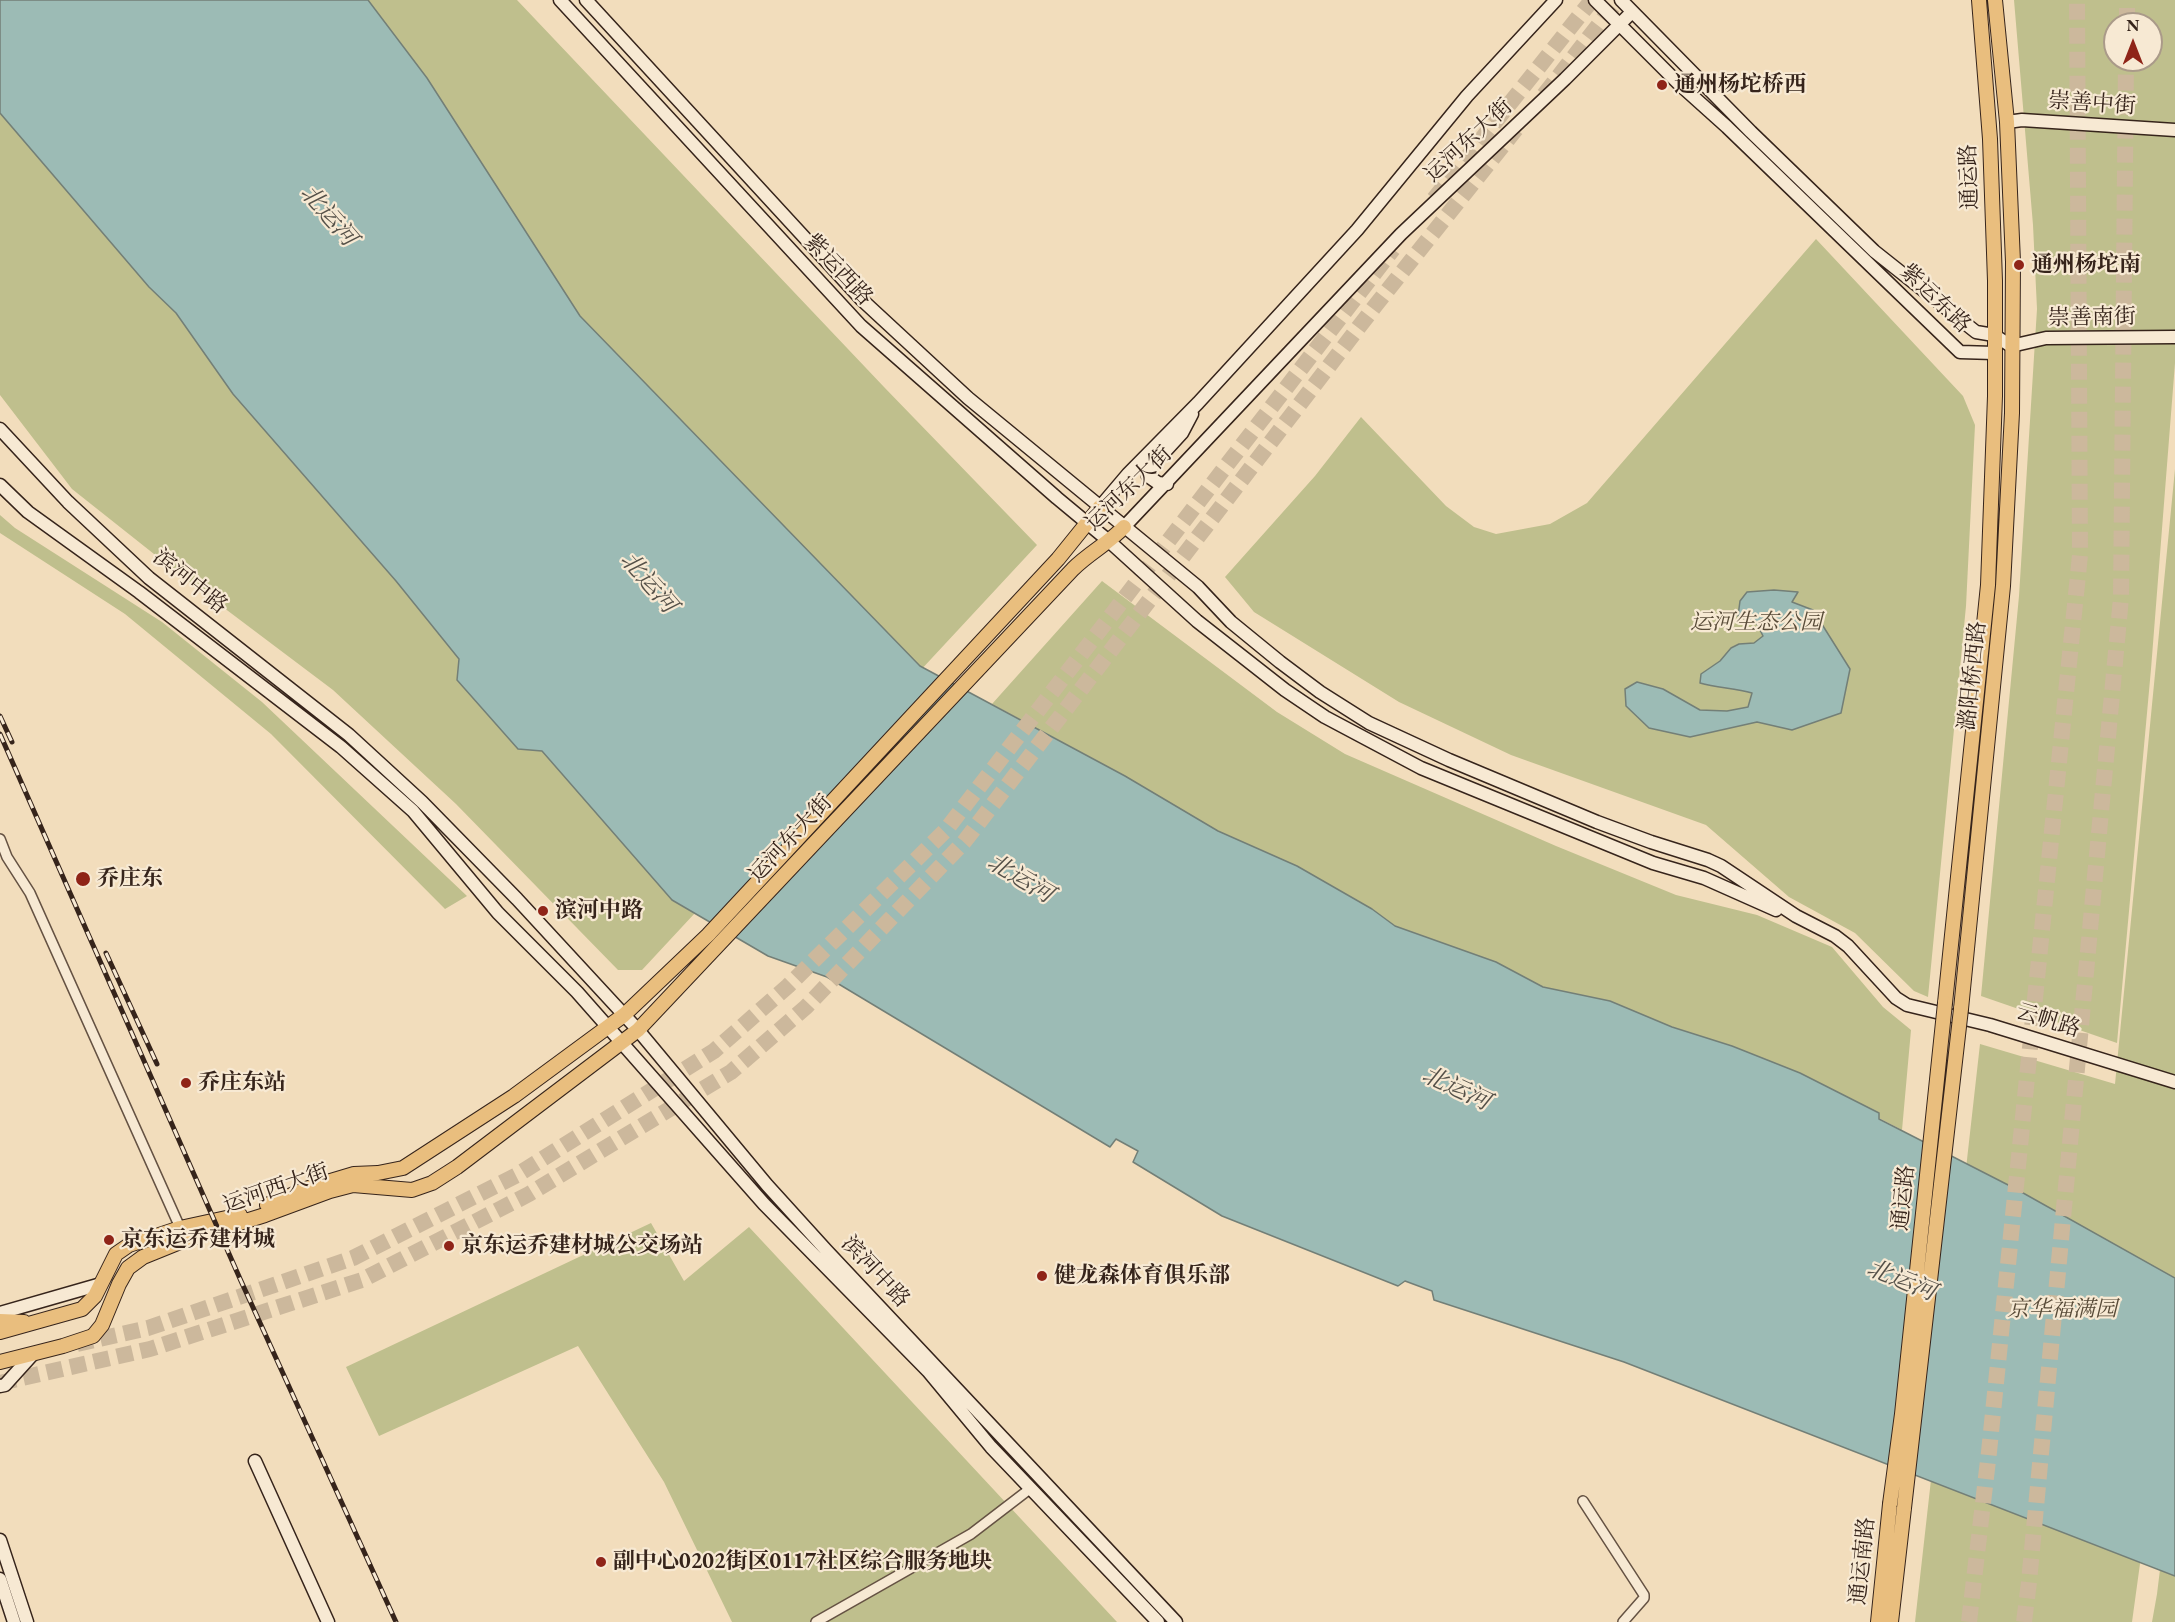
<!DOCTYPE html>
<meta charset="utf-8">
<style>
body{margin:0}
#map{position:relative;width:2175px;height:1622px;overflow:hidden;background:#f2ddbc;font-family:"EB Garamond",serif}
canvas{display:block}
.north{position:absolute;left:2103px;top:12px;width:60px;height:60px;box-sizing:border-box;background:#f7e9d3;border:2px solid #aa9a89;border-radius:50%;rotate:0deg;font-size:16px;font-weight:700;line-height:24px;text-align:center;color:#36241b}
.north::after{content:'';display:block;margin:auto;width:21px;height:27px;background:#8f2418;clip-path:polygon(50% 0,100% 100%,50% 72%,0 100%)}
</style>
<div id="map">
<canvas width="2175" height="1622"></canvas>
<div class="north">N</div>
</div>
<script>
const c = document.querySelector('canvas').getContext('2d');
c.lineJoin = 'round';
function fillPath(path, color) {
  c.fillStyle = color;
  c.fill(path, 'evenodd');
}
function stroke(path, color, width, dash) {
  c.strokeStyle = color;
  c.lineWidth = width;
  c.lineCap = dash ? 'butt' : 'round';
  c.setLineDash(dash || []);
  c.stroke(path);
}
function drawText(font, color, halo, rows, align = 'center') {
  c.font = font + ' "EB Garamond","Noto Serif SC",serif';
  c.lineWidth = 4.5;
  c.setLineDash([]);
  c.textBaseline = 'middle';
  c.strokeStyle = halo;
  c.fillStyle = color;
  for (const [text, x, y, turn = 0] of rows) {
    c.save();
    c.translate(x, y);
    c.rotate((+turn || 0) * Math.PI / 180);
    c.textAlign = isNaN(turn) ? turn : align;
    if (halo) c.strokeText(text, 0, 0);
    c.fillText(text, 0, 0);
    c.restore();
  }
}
const green = new Path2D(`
 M0,0H517L884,387L1037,545L642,970H618L456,804L333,690L183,577L72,489L0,395Z
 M2014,0H2175V363L2151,669L2117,1043L1981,996L2019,596L2037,309L2033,225ZM2115,24H2151V60H2115Z
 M1816,239L1963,396L1975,425L1966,606L1928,997L1914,991L1855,933L1789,897L1706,825L1511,755L1399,702L1254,612L1225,577L1315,476L1361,417L1446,506L1474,527L1496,534L1550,524L1587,503Z
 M2175,469V1309L2132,1622H1915L1980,1044L2115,1084Z
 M0,515L15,528L162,622L262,702L467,896L445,909L271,734L125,614L0,533Z
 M1102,581L1277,712L1345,754L1556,846L1676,895L1757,915L1832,947L1883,1007L1911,1030L1902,1130L1879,1118V1113L1800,1073L1732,1046L1672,1027L1610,1001L1543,987L1496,962L1395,926L1372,909L1297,866L1218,831L1125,776L992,704Z
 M651,1223L684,1281L749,1227L1117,1622H732L664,1482L578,1346L379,1436L346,1367Z
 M2175,1447V1622H2152L2157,1594Z`);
const water = new Path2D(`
 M0,0H368L427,78L580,316L920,666L1125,776L1218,831L1297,866L1372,909L1395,926L1496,962L1543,987L1610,1001L1672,1027L1732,1046L1800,1073L1879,1113V1119L2016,1189L2175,1278V1576L1624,1362L1434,1300L1432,1291L1405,1281L1398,1286L1222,1216L1133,1162L1138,1151L1116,1139L1110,1147L827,977L768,956L672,900L542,751L518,749L457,680L459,659L396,581L233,394L176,313L149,287L0,113Z
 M1774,590L1798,592L1792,602L1813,610L1850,669L1841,713L1792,730L1757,722L1690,737L1649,728L1626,706L1625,689L1637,682L1663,689L1700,710L1727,711L1748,707L1752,693C1734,688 1717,688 1700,683L1701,674L1720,661L1731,648L1739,644L1754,643L1763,636L1757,624L1738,616L1740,601L1747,592Z`);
const highwayTunnel = new Path2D(`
 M2127,24V0
 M1544,95L1618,0
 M1434,199L1592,0
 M77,1344L148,1328L353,1258L517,1175L714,1051L788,986L946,830L1393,249
 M0,1383L150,1349L362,1280L529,1194L731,1072L806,1007L964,842L1375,306L1516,129
 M1969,1622L1989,1452L2080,555L2077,0
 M2024,1622L2029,1582L2121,598L2126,60`);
const street = new Path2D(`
 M0,839L7,857L30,893L182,1232
 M1583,1501L1644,1595V1598L1623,1622
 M816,1622L971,1534L1031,1488`);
const secondary = new Path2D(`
 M560,0L861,326L1057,498L1110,542L1197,621L1285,690L1325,717L1421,768L1653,863L1704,878L1776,910
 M586,0L861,299L968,398L1198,587L1231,622L1280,662L1320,692L1369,723L1449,760L1597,822L1651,842L1708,860L1721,866L1796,916L1835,936L1848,946L1896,998L1907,1005L1990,1025L2175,1082
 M1595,0L1678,83L1727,127L1960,352L1994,353
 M1621,0L1751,132L1874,251L1976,332L1994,335L2011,346L2046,338L2175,337
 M2007,122L2022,120L2175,130
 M0,429L68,502L149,578L349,735L422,802L517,899L638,1030L767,1185L826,1250L1176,1622
 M1167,484L1158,483L1148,476L1149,469L1182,433L1192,414
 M0,485L28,512L139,592L341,747L413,811L498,913L577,992L764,1204L928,1371L991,1447L1158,1622
 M1100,507L1128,474L1198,403L1357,230L1467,96L1556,0
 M1124,527L1401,234L1565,79L1632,12
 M0,1313L101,1284
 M0,1386L5,1385L33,1354
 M255,1461L328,1622
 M0,1540L27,1622
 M0,1579L14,1622`);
const primary = new Path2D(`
 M1945,1003L1988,585L1995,396V281L1990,139L1979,0
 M1961,1009L2003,586L2012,413L2013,262L2007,122L1995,0
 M267,1205L314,1186L354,1174L378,1173L403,1168L514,1096L624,1015L708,935L1058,559L1100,507
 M0,1321L24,1322
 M0,1332L82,1309L95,1296L116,1254L129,1245L180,1228L240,1215
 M0,1362L63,1346L93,1336L102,1325L119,1284L128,1268L143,1257L185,1240L265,1215L330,1191L353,1185L412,1190L432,1183L457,1167L638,1030L1073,569C1089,553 1109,543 1124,527
 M1878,1622L1890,1504
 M1891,1622L1904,1508`);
const rail = new Path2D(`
 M0,716L12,742
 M0,734L241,1281L396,1622
 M106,953L157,1064`);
const primaryBridge = new Path2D(`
 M1890,1504L1902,1414L1945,1003
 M1904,1508L1961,1009`);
const markers = [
 [1662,85,6,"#8f2418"],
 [2019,265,6,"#8f2418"],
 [83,879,8,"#8f2418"],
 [543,911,6,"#8f2418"],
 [186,1083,6,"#8f2418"],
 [109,1240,6,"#8f2418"],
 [449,1246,6,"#8f2418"],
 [1042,1276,6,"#8f2418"],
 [601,1562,6,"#8f2418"]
];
const poiNames = [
 ["通州杨坨桥西",1674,85],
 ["通州杨坨南",2031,265],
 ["乔庄东",97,879],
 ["滨河中路",555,911],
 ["乔庄东站",198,1083],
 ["京东运乔建材城",121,1240],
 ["京东运乔建材城公交场站",461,1246],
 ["健龙森体育俱乐部",1054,1276],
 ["副中心0202街区0117社区综合服务地块",613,1562]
];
const streetNames = [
 ["崇善中街",2092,104,4],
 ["运河东大街",1469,141,-43],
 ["通运路",1970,177,-92],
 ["紫运西路",838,270,47],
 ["紫运东路",1935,299,44],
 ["崇善南街",2092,318,-1],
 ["运河东大街",1129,489,-44],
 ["滨河中路",190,582,39],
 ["潞阳桥西路",1973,676,-84],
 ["运河东大街",791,839,-47],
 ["云帆路",2048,1021,17],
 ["运河西大街",276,1189,-19],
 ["通运路",1904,1198,-84],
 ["滨河中路",875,1272,47],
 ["通运南路",1863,1561,-84]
];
const parkNames = [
 ["运河生态公园",1756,623],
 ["京华福满园",2062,1310]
];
const waterNames = [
 ["北运河",328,216,49],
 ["北运河",648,583,49],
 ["北运河",1020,879,31],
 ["北运河",1456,1089,25],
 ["北运河",1901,1281,22]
];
fillPath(green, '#bfbf8d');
fillPath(water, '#9cbbb5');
stroke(water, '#737f77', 1.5);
stroke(highwayTunnel, '#ccb89c', 16, [16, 8]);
stroke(street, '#655243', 12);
stroke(secondary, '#36241b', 15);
stroke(primary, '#36241b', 16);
stroke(street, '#f7e9d3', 9);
stroke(secondary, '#f7e9d3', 12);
stroke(primary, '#e9be7e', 14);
stroke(rail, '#36241b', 5);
stroke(rail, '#f7e9d3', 3, [9]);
stroke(primaryBridge, '#36241b', 16, []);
stroke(primaryBridge, '#e9be7e', 14);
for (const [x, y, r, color] of markers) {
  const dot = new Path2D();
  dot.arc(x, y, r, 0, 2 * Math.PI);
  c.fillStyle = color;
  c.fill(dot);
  stroke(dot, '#f7e9d3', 2);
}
drawText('bold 22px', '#36241b', '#f7e9d3', poiNames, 'left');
drawText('22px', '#36241b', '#f7e9d3', streetNames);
drawText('italic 22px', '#584b38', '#f7e9d3', parkNames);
drawText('italic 24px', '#555149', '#f7e9d3', waterNames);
</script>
